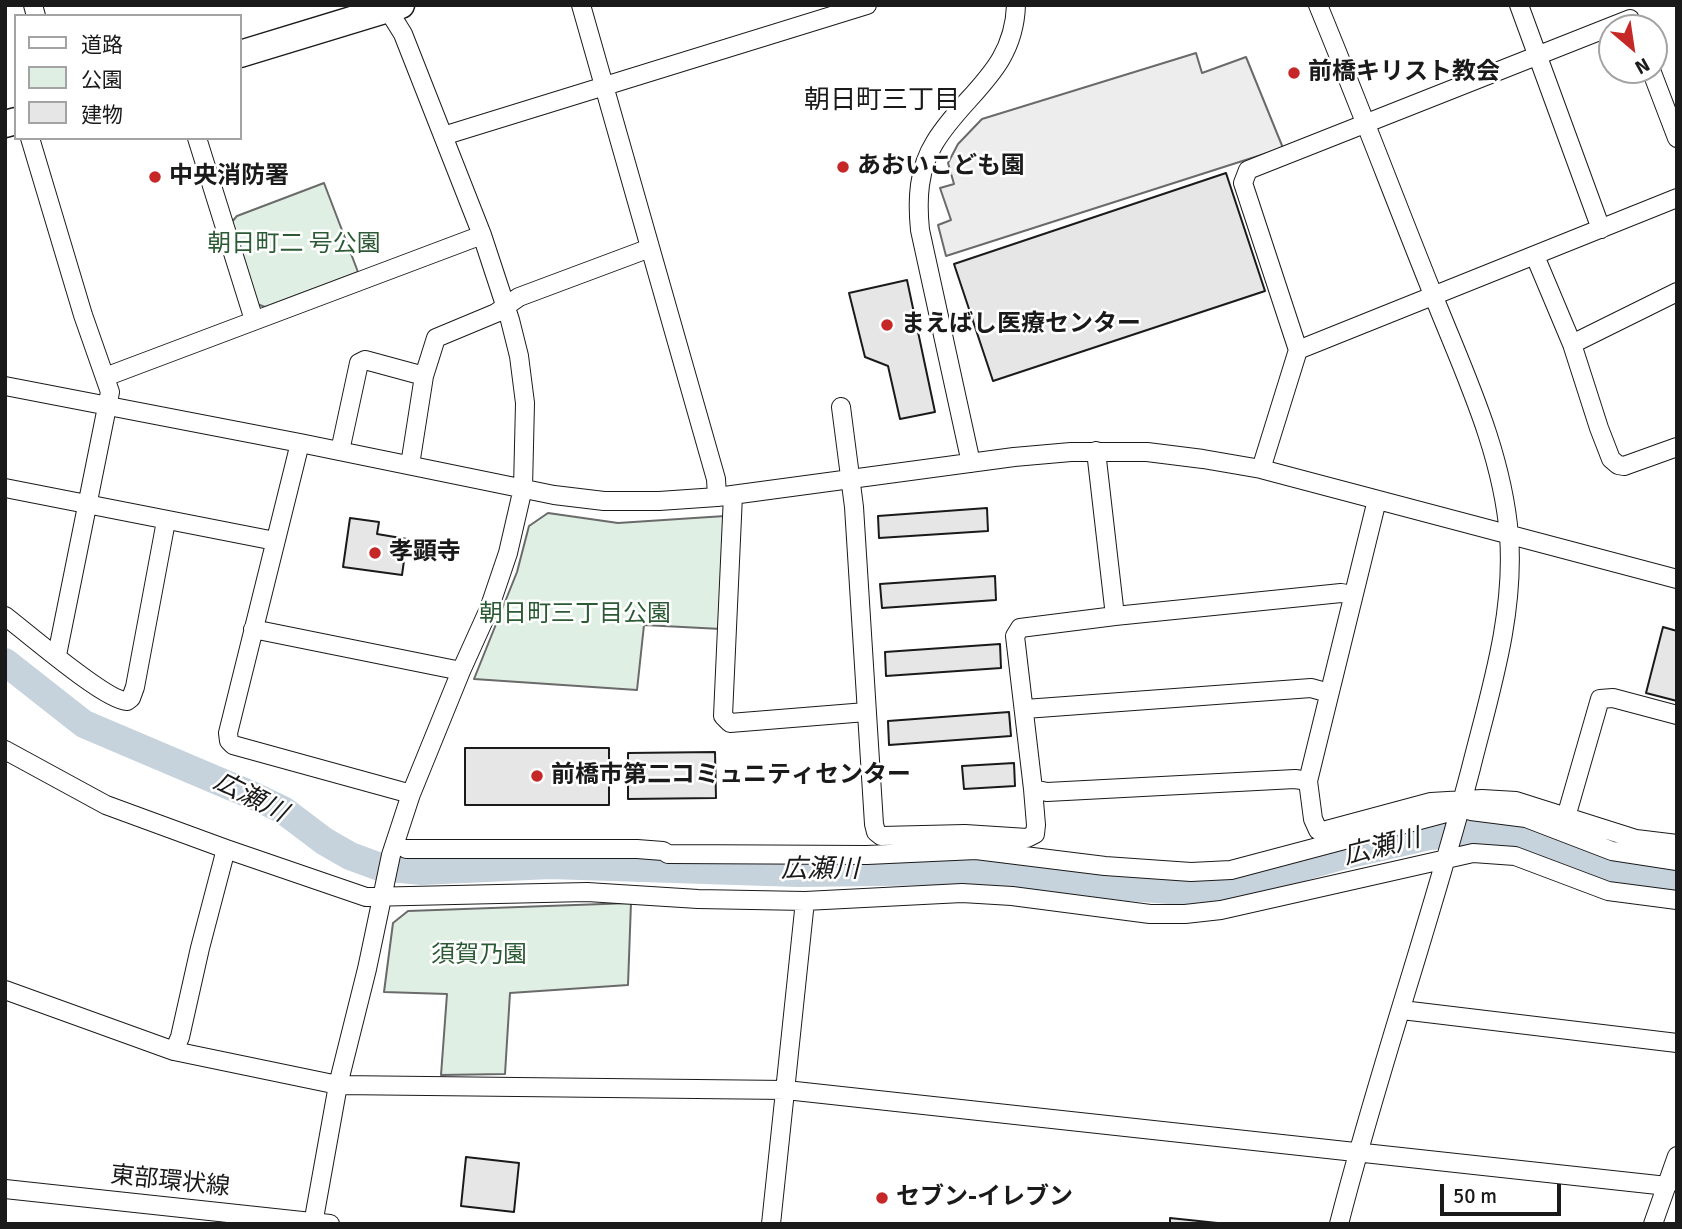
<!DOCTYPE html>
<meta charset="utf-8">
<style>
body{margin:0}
#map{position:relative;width:1682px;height:1229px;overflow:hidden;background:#fff;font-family:Signika,"Noto Sans JP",sans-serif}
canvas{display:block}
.frame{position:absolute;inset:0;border:7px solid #1a1a1a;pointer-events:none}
.legend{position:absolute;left:14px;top:14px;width:228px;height:126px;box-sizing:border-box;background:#fff;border:2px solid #a3a3a3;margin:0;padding:9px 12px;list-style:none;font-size:21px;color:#1a1a1a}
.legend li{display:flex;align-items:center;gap:14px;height:35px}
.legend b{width:35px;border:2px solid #a3a3a3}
.north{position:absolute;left:1598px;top:14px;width:70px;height:70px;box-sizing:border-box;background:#fff;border:2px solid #a3a3a3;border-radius:50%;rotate:151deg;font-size:19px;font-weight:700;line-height:28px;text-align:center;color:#1a1a1a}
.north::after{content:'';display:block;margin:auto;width:24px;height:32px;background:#c62828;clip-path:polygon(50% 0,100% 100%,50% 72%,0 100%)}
.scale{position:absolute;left:1440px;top:1184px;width:121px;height:32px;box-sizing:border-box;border:4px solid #1a1a1a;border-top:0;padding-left:9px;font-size:21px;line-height:24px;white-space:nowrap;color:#1a1a1a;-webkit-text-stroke:5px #fff;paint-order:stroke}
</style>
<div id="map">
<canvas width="1682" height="1229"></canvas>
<div class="frame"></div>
<ul class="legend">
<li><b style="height:9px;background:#fff"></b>道路</li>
<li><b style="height:19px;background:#e0efe3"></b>公園</li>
<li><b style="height:19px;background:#e6e6e6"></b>建物</li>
</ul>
<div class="north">N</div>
<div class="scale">50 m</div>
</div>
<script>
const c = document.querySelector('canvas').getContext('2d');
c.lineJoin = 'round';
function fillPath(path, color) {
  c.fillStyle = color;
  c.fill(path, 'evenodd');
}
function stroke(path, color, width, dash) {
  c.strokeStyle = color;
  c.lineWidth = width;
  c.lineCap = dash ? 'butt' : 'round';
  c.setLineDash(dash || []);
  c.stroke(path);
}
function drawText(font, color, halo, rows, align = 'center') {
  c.font = font + ' Signika,"Noto Sans JP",sans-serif';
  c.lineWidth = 5;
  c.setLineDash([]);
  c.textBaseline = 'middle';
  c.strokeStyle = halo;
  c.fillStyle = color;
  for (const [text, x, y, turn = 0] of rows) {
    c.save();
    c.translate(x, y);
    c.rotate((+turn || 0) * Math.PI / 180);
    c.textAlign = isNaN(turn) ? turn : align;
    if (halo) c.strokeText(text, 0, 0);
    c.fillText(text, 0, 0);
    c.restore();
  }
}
const green = new Path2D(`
 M324,183L358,272L265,307L257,304L230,224L237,216Z
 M548,513L618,523L725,516L721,629L644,625L637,690L474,679L517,572L529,526Z
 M631,903L628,985L510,993L505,1074L441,1075L447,994L384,992L393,923L408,911Z`);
const parking = new Path2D(`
 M1196,53L1202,73L1246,57L1283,148L946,256L938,225L951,220L940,188L954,184L948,163L958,144L982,119Z`);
const river = new Path2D(`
 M5,662L84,724L256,797L283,810L324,841L350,856L380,867L422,871L550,865L798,873L954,871L1023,874L1128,887L1184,891L1231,887L1345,855L1429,836L1481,832L1512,835L1607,867L1645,875L1677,878`);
const building = new Path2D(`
 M1226,173L1265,291L993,381L954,264Z
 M907,280L935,412L900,419L888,366L865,357L849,293Z
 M987,508L988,531L879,538L878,516Z
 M350,518L379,522L377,534L407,539L402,575L343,567Z
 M995,576L996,600L882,608L880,584Z
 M1663,627L1677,631V701L1646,693Z
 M1000,644L1001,668L886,676L885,652Z
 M1009,712L1011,736L889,745L888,721Z
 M465,748H609V805H465Z
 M715,752L716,798L628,799V753Z
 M1014,763L1015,786L964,789L962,766Z
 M466,1157L519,1163L514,1212L461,1206Z
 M1170,1218L1227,1224H1170Z`);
const minor = new Path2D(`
 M33,5L36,16
 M581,5L716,479L717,497
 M1318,5C1358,102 1395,200 1434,297C1465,375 1502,451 1509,535C1515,615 1490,692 1471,768C1431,921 1378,1071 1339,1224
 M1519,5L1601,229
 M1651,70L1677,138
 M443,136L867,5
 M30,138L83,315L110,392L57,655
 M197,138L254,320
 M1535,256L1572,344L1599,428L1611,459L1618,465L1624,466L1677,447
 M1572,344L1677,292
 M1298,350L1243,183L1248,170L1630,19
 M105,377L482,235
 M5,386L300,443
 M841,407L854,507L874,824L876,832L881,836L965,834L1027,838L1035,834L1036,825L1033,789L1015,636L1020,628L1115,616L1341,593L1353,595
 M340,451L359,363L365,360L424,376
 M1096,451L1115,616
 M971,463L920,230C917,200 918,169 935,142C965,93 1014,71 1016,5
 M410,465L424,376L436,338L496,313L519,297L650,248
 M1261,469L1298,350L1677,198
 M5,488L275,541
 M733,495L723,716L730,723L866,712
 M1377,500L1308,781L1313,819L1318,830L1323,831L1431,802L1482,799L1516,801L1636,839L1677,844
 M5,616C26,632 107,702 127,701L131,698L135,687L166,521
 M253,629L461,671
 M1025,709L1311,688L1329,693
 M5,750L106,805L226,849L366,897L587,892L698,899L805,901L962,893L1012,896L1150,914H1185L1221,910L1473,853L1515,856L1608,891L1677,900
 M1033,789L1047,792L1295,779L1308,781
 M411,794L233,745L229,741L228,733L300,443L554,495L604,501H659L717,497L1014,457L1071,452H1147L1203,459L1261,469L1677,579
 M1471,811L1526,818L1612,851L1677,861
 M1566,817L1600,699L1613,698L1677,715
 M406,849H637L663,851L668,854L867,855L976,850L1105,866L1191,872L1231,870L1446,813
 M5,990L174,1051L338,1085L786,1090L1667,1186
 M1402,1010L1677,1043
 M174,1051L180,1037L200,948L226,849
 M5,1189L330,1224
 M313,1224L338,1085L367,969L391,855L411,794L461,671L489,609L508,553L523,488L525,403L519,356L510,320L482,235L403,34L385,5
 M771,1224L805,901
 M1653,1224L1677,1156`);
const highway = new Path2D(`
 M240,54L401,5
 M5,124L16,121`);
const markers = [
 [1294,73,7,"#c62828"],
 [843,167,7,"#c62828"],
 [155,177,7,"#c62828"],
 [887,325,7,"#c62828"],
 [375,553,7,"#c62828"],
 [537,776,7,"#c62828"],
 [882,1198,7,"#c62828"]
];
const poiNames = [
 ["前橋キリスト教会",1308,73],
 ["あおいこども園",857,167],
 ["中央消防署",169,177],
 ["まえばし医療センター",901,325],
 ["孝顕寺",389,553],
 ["前橋市第二コミュニティセンター",551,776],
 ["セブン-イレブン",896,1198]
];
const parkNames = [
 ["朝日町二 号公園",294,245],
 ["朝日町三丁目公園",575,615],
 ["須賀乃園",479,956]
];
const streetNames = [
 ["東部環状線",170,1182,6]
];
const neighbourhoodNames = [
 ["朝日町三丁目",882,101]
];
const waterNames = [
 ["広瀬川",250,798,27],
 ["広瀬川",1382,848,-14],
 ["広瀬川",820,870]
];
fillPath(green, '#e0efe3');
stroke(green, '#6a6a6a', 2);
fillPath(parking, '#ededed');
stroke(parking, '#6a6a6a', 2);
stroke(river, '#c6d2dc', 28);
fillPath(building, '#e6e6e6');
stroke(building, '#1a1a1a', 2);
stroke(minor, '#1a1a1a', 20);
stroke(highway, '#1a1a1a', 29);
stroke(minor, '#fff', 18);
stroke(highway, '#fff', 26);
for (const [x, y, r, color] of markers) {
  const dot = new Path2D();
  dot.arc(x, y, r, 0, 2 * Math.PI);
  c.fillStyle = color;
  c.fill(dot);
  stroke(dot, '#fff', 2.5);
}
drawText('bold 24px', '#1a1a1a', '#fff', poiNames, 'left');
drawText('24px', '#2b5a34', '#fff', parkNames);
drawText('24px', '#1a1a1a', '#fff', streetNames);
drawText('26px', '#1a1a1a', '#fff', neighbourhoodNames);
drawText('italic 26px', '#1a1a1a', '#fff', waterNames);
</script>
